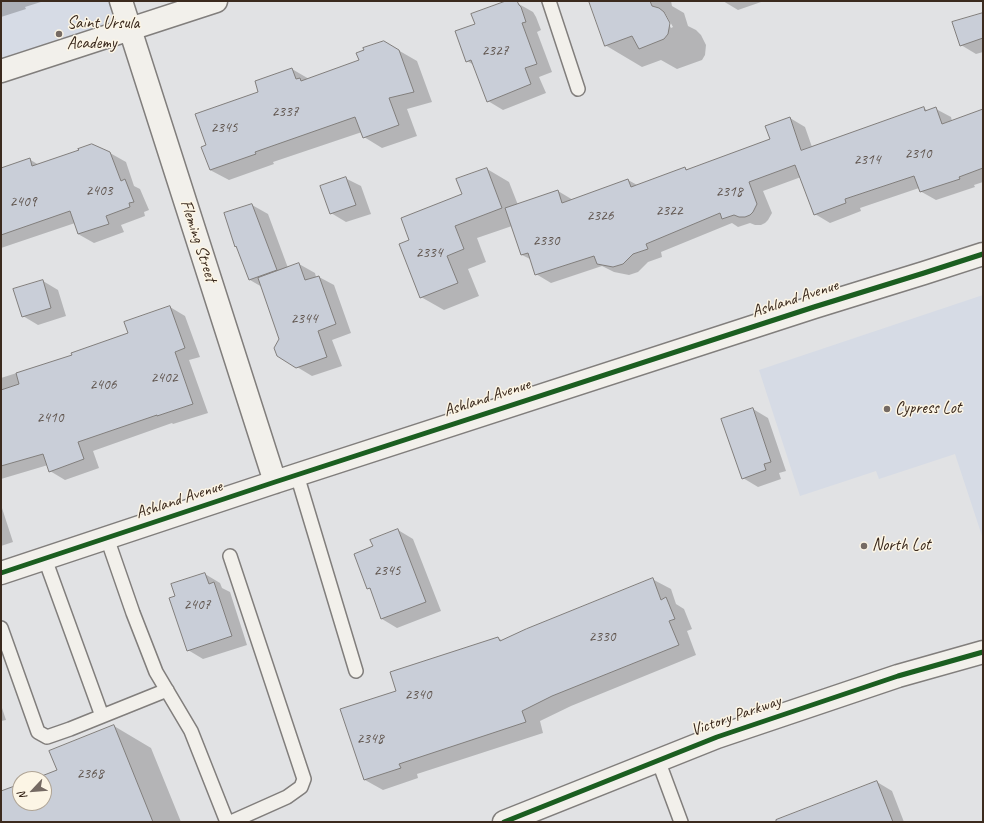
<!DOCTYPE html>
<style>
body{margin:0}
#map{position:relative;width:984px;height:823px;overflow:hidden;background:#e1e2e4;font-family:Caveat,sans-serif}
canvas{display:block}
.frame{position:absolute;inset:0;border:2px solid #3b2a1e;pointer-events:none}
.north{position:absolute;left:12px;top:771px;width:40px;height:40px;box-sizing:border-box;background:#fcf5e5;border:1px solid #afa495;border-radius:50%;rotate:244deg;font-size:11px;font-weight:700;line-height:16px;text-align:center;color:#3b2a1e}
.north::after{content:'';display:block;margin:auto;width:14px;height:18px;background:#756a63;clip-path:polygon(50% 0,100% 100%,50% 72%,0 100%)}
</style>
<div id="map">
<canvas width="984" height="823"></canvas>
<div class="frame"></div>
<div class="north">N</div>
</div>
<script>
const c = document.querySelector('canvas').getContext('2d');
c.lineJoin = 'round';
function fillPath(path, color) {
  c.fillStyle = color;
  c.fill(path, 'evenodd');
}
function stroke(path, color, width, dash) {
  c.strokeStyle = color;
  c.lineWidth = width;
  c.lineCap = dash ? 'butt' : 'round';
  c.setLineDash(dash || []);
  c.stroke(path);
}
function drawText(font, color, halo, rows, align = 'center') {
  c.font = font + ' Caveat,sans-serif';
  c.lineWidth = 3;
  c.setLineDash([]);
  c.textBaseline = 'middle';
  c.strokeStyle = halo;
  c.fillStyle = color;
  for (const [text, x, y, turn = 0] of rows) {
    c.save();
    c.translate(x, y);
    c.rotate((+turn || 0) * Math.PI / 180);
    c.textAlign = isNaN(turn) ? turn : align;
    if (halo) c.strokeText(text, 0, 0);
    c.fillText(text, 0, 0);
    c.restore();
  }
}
const built = new Path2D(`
 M1,1H121L130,29L1,71Z
 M983,295V539L955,454L879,479L876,471L800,496L759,370Z`);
const shadow = new Path2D(`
 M1,1H44L25,7L26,9L1,17Z
 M590,1H671L672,6L684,13L688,26L696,30L701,35L706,45L705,55L702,60L677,69L661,60L642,67L605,45ZM663,13H665L673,27L671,28Z
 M723,1H764L738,10Z
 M517,3L533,12L536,17L541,30L537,32L552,72L539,77L546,93L503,110L488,101L474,65L467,61L476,24Z
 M983,14V52L976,54L961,45Z
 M384,42L417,61L432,102L407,109L417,136L382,148L364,137L362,132L273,162L274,164L229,180L210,170L208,146L259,92L292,69L309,79L360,61Z
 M924,108L928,111L936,109L951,117L952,121L983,112V182L974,185L975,187L936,200L920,191L919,188L860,208L861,211L830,223L815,214L801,177L763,191L772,213L768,220L765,223L761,225H755L750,223L738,227L732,223L661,252L662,257L648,262L638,272L629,275L614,272L602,266L551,283L536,274L532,260L522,255L512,226L477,238L486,262L468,269L479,296L444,310L421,297L411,240L463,195L487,169L509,182L518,205L558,191L573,200L628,180L639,186L684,168L689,170L771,139L790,118L805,127L812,147Z
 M110,153L126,162L134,186L140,189L149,210L144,212L145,216L121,225L124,232L94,243L78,234L75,223L1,248V169L29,159L39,165Z
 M345,178L361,186L371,214L346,222L331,213Z
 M252,205L268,214L288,268L299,264L315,273L316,277H319L334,285L351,333L332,340L342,366L312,376L297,367L280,339L262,287L250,280L238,247L236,246Z
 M43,281L58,290L66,316L38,325L23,316Z
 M170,307L185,316L200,357L189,360L208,413L173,424L172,423L93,451L99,468L65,480L50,471L48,465L1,479V378L73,355L129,334Z
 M753,409L768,418L786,471L779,473L781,479L758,487L743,478Z
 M1,505L13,542L1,546Z
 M398,530L413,539L441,611L397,628L382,619L372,591L368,588L374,547Z
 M205,574L220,583L222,588L230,592L247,645L203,659L188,650L176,596Z
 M652,579L671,589L676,604L684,609L692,629L687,631L696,655L571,706L540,721L543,733L417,774L418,778L383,790L365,780L397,692L498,638L503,641Z
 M1,705L6,720L1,721Z
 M114,726L151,748L181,822H1V797L20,790V803H44V779H36L58,770Z
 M877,782L892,791L904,822H774Z`);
const building = new Path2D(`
 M506,1H517L519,5L521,7L526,22L522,23L537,64L525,68L531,84L487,102L471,60L466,62L455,31L475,24L471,14Z
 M589,1H650L652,6L659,8L664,12L670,23L668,34L664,39L639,49L632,36L605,46Z
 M983,13V38L960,46L952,22Z
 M384,41L399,50L414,92L389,98L399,125L363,138L355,117L255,152L256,154L210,170L201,147L206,145L195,114L258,92L255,81L292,68L296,79L300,78L301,81L359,60L356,53L364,50L363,48Z
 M924,107L925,111L936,107L942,124L983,109V168L959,177L960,179L920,192L914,176L845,199L846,203L814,215L795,165L749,182L757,204L753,212L750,215L745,217H739L734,215L722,219L720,213L646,244L648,249L633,254L623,264L613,267L597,264L594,256L535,275L528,253L521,255L505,208L558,190L562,203L628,179L631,187L685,167L686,170L770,139L765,126L790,117L801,150Z
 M92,144L110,152L121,181L125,179L134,202L129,203L130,207L106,216L109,224L78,234L70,211L1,235V168L30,158L32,166L79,150L78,149Z
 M487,168L502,208L455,226L464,249L447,256L458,283L420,298L399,244L409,240L401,218L462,194L456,179Z
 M346,177L356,205L330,214L320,186Z
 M252,204L277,270L249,280L236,246L235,247L224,213Z
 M299,263L305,280L319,276L336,324L318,331L327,357L296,368L277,356L274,348L279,339L258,278Z
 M43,280L51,308L22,317L13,289Z
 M170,306L185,348L175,352L193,404L157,416V415L78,442L84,459L49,472L43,454L1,466V390L19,384L16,373L72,355L71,353L128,333L124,322Z
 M753,408L771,462L764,464L766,470L742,479L721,419Z
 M398,529L426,602L381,619L370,588L367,589L354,554L373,546L370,540Z
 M205,573L209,584L214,582L232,636L187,651L169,598L175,596L171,584Z
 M653,578L661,600L666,597L675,619L669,621L679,645L552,696L522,711L526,722L399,764L401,768L364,780L340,709L396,691L390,672L498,637L500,641L526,629Z
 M114,725L153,822H1V791L20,784V803H44V779H34L57,770L49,751Z
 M877,781L893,822H776V820Z`);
const service = new Path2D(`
 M549,1L578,89
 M297,475L356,671
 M107,538L133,613L156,672L191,731L227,822
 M230,556L304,779L301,787L287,797L231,822
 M45,559L102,716
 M1,628L38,732L47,737L70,729L167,690
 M658,760L681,822`);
const minor = new Path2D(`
 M121,1L275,482
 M1,71L216,1
 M1,573L275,482L814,307L924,273L983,254`);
const tertiary = new Path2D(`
 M504,822L717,737L898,676L983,652`);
const cycleway = new Path2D(`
 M1,573L275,482L814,307L924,273L983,254
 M504,822L717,737L898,676L983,652`);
const markers = [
 [59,34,4,"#756a63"],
 [887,409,4,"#756a63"],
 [864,546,4,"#756a63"]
];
const numberNames = [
 ["2327",495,51],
 ["2337",285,112],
 ["2345",224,128],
 ["2310",918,154],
 ["2314",867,160],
 ["2403",99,191],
 ["2318",729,192],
 ["2409",23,202],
 ["2322",669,211],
 ["2326",600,216],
 ["2330",546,241],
 ["2334",429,253],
 ["2344",304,319],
 ["2402",164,378],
 ["2406",103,385],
 ["2410",50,418],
 ["2345",387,571],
 ["2407",197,605],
 ["2330",602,637],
 ["2340",418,695],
 ["2348",370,739],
 ["2368",90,774]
];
const poiNames = [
 ["Saint Ursula",67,24],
 ["Academy",67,44],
 ["Cypress Lot",895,409],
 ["North Lot",872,546]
];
const streetNames = [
 ["Fleming Street",198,241,72],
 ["Ashland Avenue",795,299,-18],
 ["Ashland Avenue",487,398,-18],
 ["Ashland Avenue",179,500,-18],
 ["Victory Parkway",736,716,-19]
];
fillPath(built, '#d6dbe5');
fillPath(shadow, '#0003');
fillPath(building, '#c9ced8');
stroke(building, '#817e7c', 1);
stroke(service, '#817e7c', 16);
stroke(minor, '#817e7c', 25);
stroke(tertiary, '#817e7c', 25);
stroke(service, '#f2f0eb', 13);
stroke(minor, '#f2f0eb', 22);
stroke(tertiary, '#f2f0eb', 22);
stroke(cycleway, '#1b5e20', 5);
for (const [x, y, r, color] of markers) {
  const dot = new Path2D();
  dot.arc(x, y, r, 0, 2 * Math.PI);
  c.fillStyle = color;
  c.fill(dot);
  stroke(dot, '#fcf5e5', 1.5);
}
drawText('15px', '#5e534c', null, numberNames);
drawText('17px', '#3b2a1e', '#fcf5e5', poiNames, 'left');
drawText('17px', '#3b2a1e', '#fcf5e5', streetNames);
</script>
